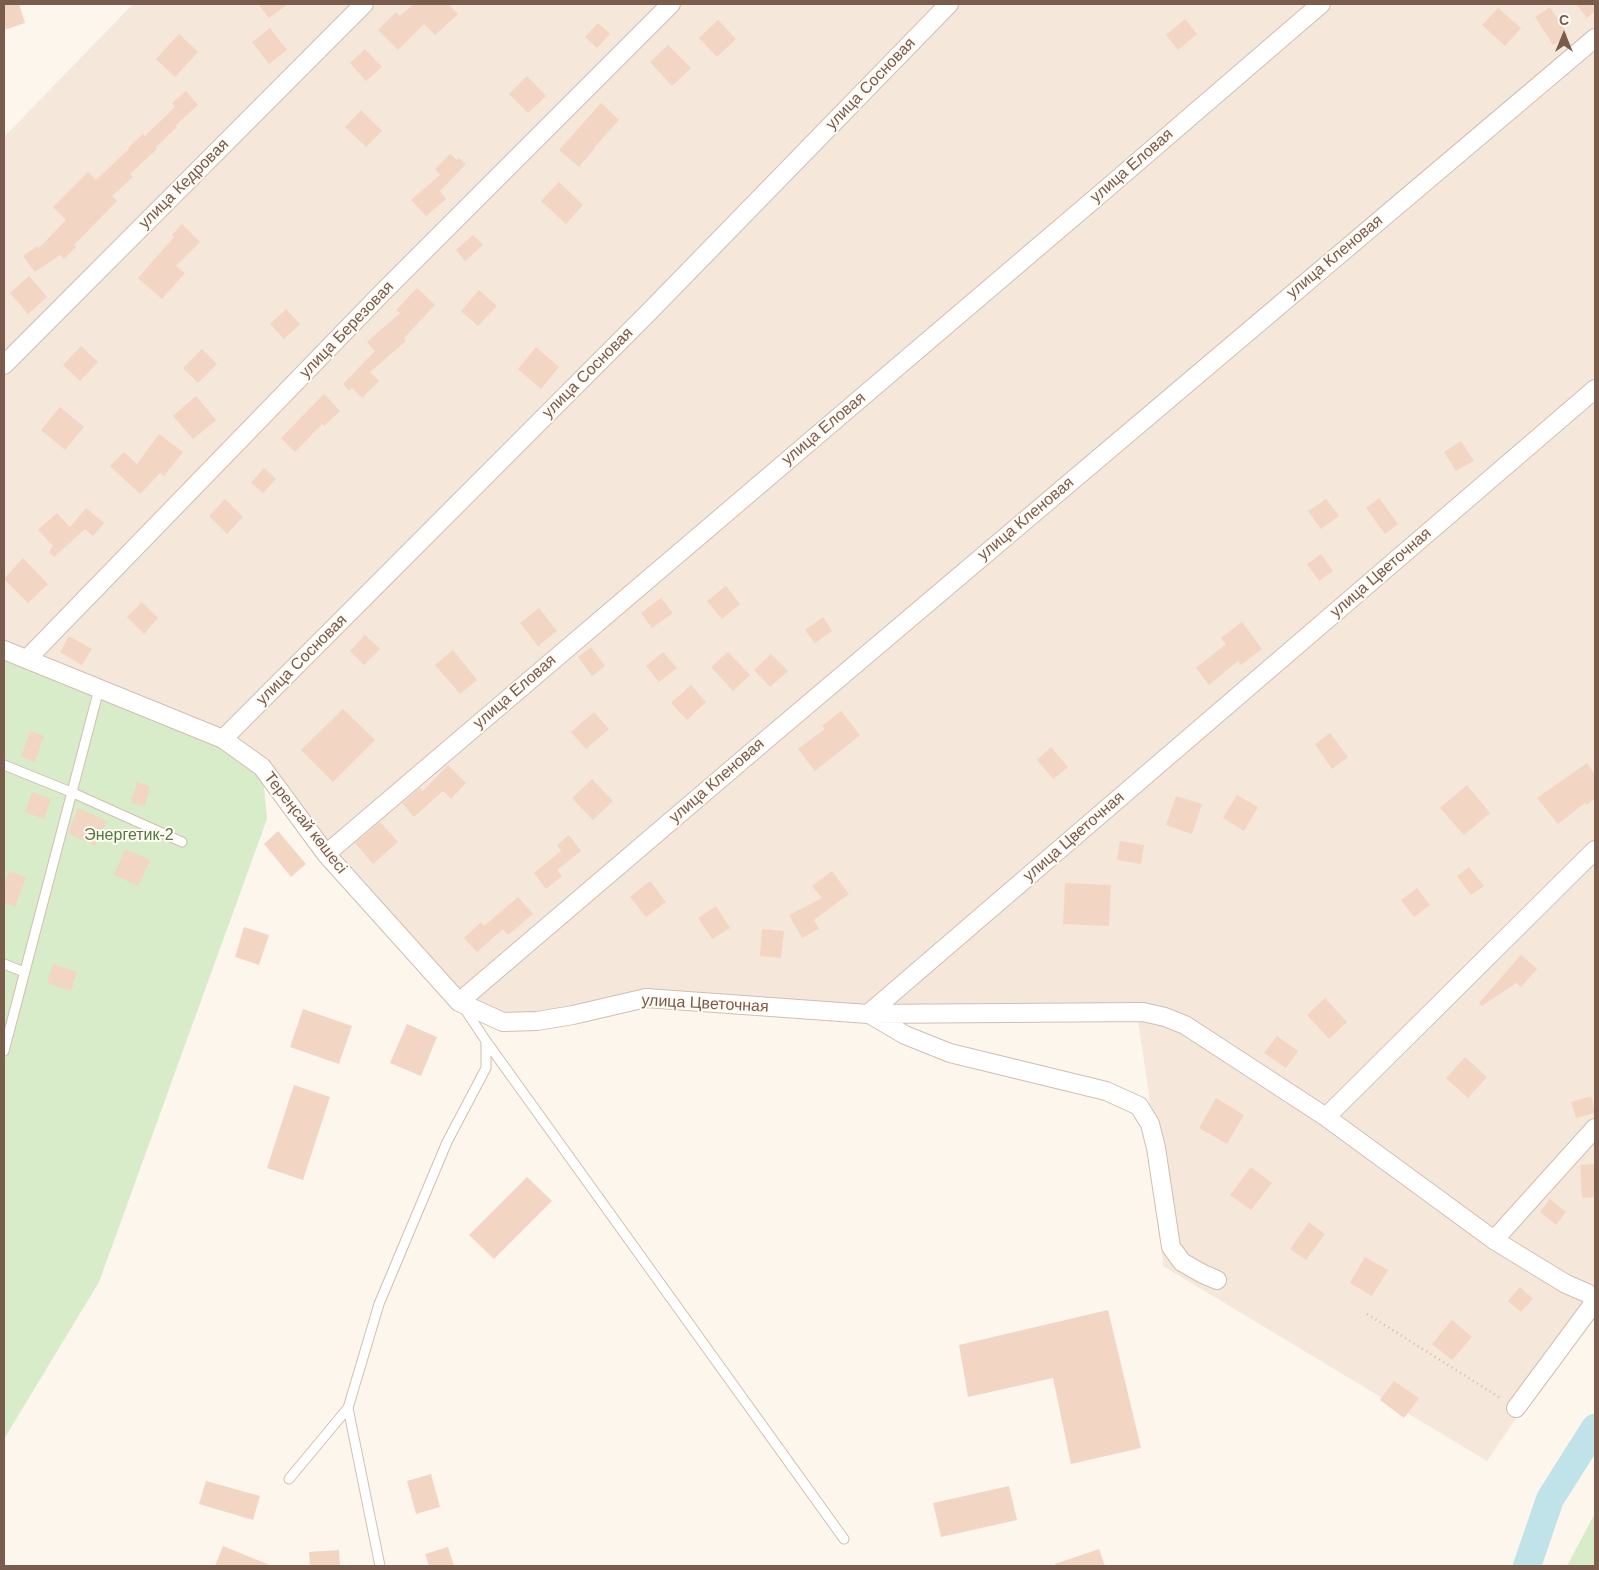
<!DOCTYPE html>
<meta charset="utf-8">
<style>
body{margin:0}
#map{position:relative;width:1599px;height:1570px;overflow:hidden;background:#fdf6ec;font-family:Helvetica,sans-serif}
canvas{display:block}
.frame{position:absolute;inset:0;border:5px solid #7a5c4d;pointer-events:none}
.north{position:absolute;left:1539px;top:10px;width:50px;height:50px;-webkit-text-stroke:4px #fffaf3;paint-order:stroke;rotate:0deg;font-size:14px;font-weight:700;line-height:20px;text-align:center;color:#7a5c4d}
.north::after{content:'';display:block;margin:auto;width:18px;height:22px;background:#7a5c4d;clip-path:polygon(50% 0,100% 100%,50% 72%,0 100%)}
</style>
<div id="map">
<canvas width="1599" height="1570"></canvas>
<div class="frame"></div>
<div class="north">С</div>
</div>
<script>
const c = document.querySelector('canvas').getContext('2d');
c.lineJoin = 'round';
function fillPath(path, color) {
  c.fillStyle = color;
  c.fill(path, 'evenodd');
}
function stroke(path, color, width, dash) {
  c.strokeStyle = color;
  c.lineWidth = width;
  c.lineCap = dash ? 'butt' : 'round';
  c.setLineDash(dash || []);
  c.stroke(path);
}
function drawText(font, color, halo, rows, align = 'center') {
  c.font = font + ' Helvetica,sans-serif';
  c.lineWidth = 4;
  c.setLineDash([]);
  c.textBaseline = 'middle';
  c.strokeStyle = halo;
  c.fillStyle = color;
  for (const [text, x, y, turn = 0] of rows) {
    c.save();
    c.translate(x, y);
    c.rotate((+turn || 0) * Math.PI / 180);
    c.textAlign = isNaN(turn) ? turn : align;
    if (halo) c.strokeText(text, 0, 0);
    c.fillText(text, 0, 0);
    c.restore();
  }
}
const residential = new Path2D(`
 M133,4H1595V1310L1525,1405L1487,1461L1163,1266L1149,1094L1137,1014L868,1016L653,999L519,1017L462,997L262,767L4,650V137Z`);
const green = new Path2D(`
 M4,650L223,739L262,767L267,819L99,1282L4,1439Z
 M1595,1513V1566H1567Z`);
const river = new Path2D(`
 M1527,1566L1550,1499L1595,1428`);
const building = new Path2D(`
 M4,4H19L25,23L4,30Z
 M258,4H288L269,18Z
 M414,4H448L458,14L435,35L424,24L398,50L378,30L396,12L400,16Z
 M1576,4H1595V11L1587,18Z
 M1550,7L1568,35L1553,45L1535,17Z
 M1498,8L1521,28L1505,46L1482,25Z
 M1185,19L1197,34L1178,50L1166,35Z
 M718,20L736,39L717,57L699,38Z
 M598,23L610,34L597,48L585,37Z
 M270,28L287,50L269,64L252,42Z
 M179,34L198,52L175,77L156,59Z
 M668,45L691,68L672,86L650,62Z
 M365,49L382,67L366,81L350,63Z
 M527,76L546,96L528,113L509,94Z
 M186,91L198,105L176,125L177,127L156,147L157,149L130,174L133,177L112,196L117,201L74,245L76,247L64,259L60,255L35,272L23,256L37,246L39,248L66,220L53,207L88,172L96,180L129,149L128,148L143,134L145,136L175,107L172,103Z
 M601,103L619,120L594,148H595L579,167L559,150Z
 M361,110L382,131L366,147L345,127Z
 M450,154L457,160L459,158L466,164L440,191L446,199L426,216L411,200L440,175L435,169Z
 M559,182L583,205L566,224L541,201Z
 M182,224L200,242L176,266L185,273L162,299L138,278L174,237L172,235Z
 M473,235L483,245L465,261L456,250Z
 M29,276L47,297L28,314L10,293Z
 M417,288L435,305L404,338L406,341L370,372L379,381L362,398L352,388L349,391L343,384L375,351L367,342L400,313L396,310Z
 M479,290L497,306L478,326L461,311Z
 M286,309L300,324L284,339L270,324Z
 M81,346L98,362L80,381L63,365Z
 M536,347L559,367L541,389L518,369Z
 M202,349L217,364L198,383L183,368Z
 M324,394L340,411L324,426L322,424L295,452L281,438Z
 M196,396L216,420L193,439L173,416Z
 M60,407L84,427L65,450L41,430Z
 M159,434L183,452L164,476L160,473L140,494L110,466L124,452L137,464Z
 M1461,441L1474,461L1456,471L1444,452Z
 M264,468L276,479L263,493L251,483Z
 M1379,498L1398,524L1385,534L1366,508Z
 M225,499L243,517L227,534L209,516Z
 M1326,499L1339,516L1321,529L1308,511Z
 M86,508L104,523L93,536L85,529L54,557L49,552L53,546L38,530L57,513L70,527Z
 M1321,554L1333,571L1319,581L1307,564Z
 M23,558L48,584L28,603L4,579Z
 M726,586L740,604L722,619L707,601Z
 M661,598L673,613L652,628L641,613Z
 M142,602L158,618L144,634L127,617Z
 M539,608L557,631L538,646L520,623Z
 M823,617L832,631L815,643L805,630Z
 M1242,622L1262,649L1241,665L1238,661L1209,685L1196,668L1226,644L1221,638Z
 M365,635L380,649L364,665L350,651Z
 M69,636L92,649L82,665L60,652Z
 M591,647L605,666L592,676L578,657Z
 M453,650L477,680L460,694L435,665Z
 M663,652L677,668L659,682L646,666Z
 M728,652L750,675L733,691L711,667Z
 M771,654L788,671L770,687L754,670Z
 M691,685L706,702L687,720L671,703Z
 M343,709L375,740L333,782L301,750Z
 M841,711L860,735L815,771L798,749L825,729L822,726Z
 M594,712L609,729L586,749L571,732Z
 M30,731L44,736L35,762L21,757Z
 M1330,733L1348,757L1332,769L1315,744Z
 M1051,747L1068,767L1053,779L1037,760Z
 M1587,763L1595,775V799L1586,805L1585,803L1558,824L1537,798Z
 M448,765L466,783L451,799L443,791L414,817L402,803L420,788L423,791Z
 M592,779L613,801L593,820L572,798Z
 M137,782L150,786L145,806L131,803Z
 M1467,785L1490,813L1464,835L1440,808Z
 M32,792L51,799L44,819L25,812Z
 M1237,795L1258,807L1244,831L1223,818Z
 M1176,796L1202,804L1192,834L1166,825Z
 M78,808L107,821L95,846L68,833Z
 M380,822L398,842L373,864L355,843Z
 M278,831L306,864L291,877L264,844Z
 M569,835L581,851L557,870L562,876L546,889L534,873L561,851L557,845Z
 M1120,841L1144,845L1141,864L1117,860Z
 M125,849L150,860L138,886L114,875Z
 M1469,867L1484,886L1471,895L1457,876Z
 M9,871L26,877L15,907L4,903V887Z
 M832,871L849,894L814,920L819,929L802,938L789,915L822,898L812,886Z
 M650,881L666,902L646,917L630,897Z
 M1065,883L1111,885L1109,926L1063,924Z
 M1417,888L1430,905L1414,917L1401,900Z
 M518,897L533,914L508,935L503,929L477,952L464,938L481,922L484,926Z
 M716,906L730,928L712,939L698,918Z
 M244,927L269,935L259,965L235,957Z
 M762,929L784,931L781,958L760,956Z
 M1521,955L1537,969L1521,987L1516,983L1482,1006L1479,1003Z
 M53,964L77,972L71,991L47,983Z
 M1325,998L1347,1022L1329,1039L1307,1015Z
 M303,1009L352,1026L339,1064L290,1047Z
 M407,1024L437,1037L421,1076L390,1063Z
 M1277,1036L1298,1051L1286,1068L1264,1053Z
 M1465,1057L1487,1077L1468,1098L1446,1078Z
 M294,1085L330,1097L303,1180L267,1168Z
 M1591,1096L1595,1113L1576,1118L1571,1102Z
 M1216,1098L1244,1115L1227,1144L1199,1128Z
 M1595,1164V1197L1582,1198L1580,1165Z
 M1251,1167L1272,1183L1251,1210L1230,1195Z
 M527,1177L552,1201L494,1259L469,1235Z
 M1550,1199L1566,1212L1556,1225L1540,1212Z
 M1309,1222L1325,1234L1306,1260L1290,1249Z
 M1365,1257L1388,1270L1372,1296L1350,1283Z
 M1520,1287L1533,1299L1521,1312L1508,1301Z
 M1108,1310L1141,1448L1071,1464L1053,1378L968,1397L959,1345Z
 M1452,1320L1472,1337L1452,1360L1432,1344Z
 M1394,1381L1419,1398L1404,1418L1380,1400Z
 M431,1474L440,1507L416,1514L407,1481Z
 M206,1481L260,1496L253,1520L199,1504Z
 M1009,1486L1017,1520L941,1537L933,1503Z
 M223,1546L272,1566H215Z
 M448,1547L454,1566H429L425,1554Z
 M1099,1549L1105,1566H1055V1564Z
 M339,1550L340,1566H310L309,1552Z`);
const path = new Path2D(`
 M1367,1314L1502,1399`);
const service = new Path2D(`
 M4,765L71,792L182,842
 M4,964L24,972
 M486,1041L844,1539
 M4,1051L99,689
 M289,1479L348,1408
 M380,1566L348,1408L379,1304L447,1142L486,1068V1041L464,1008`);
const minor = new Path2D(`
 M4,365L364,4
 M4,650L223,739L262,767L326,854L459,1002L503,1022L537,1021L573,1015L646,998L868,1014L1595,389
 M27,659L382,293L671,4
 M223,739L649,312L949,4
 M326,854L1112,184L1321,4
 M459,1002L760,745L1595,38
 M868,1014L1143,1012L1165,1017L1185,1025L1326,1117L1494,1240L1566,1284L1587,1293L1593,1298V1304L1516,1408
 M871,1015L905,1035L950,1053L1106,1091L1139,1106L1150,1124L1156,1148L1171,1247L1182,1262L1203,1274L1217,1280
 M1326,1117L1595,850
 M1494,1240L1595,1128`);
const streetNames = [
 ["улица Сосновая",871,84,-46],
 ["улица Еловая",1132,166,-41],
 ["улица Кедровая",184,184,-45],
 ["улица Кленовая",1335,257,-40],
 ["улица Березовая",347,330,-46],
 ["улица Сосновая",588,373,-45],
 ["улица Еловая",824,429,-40],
 ["улица Кленовая",1026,519,-40],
 ["улица Цветочная",1381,573,-41],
 ["улица Сосновая",302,660,-45],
 ["улица Еловая",515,692,-41],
 ["улица Кленовая",717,781,-41],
 ["Тереңсай көшесі",305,823,52],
 ["улица Цветочная",1074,837,-41],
 ["улица Цветочная",705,1004,3]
];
const parkNames = [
 ["Энергетик-2",129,836]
];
fillPath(residential, '#f5e8da');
fillPath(green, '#d8ecc9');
stroke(river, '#bfe3e8', 28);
fillPath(building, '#f3d5c3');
stroke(service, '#d1beb0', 11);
stroke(minor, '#d1beb0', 20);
stroke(path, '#d9b8a5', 2.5, [1, 4]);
stroke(service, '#fff', 9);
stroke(minor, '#fff', 18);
drawText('16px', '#7a5c4d', '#fffaf3', streetNames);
drawText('16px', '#537a41', '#fffaf3', parkNames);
</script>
